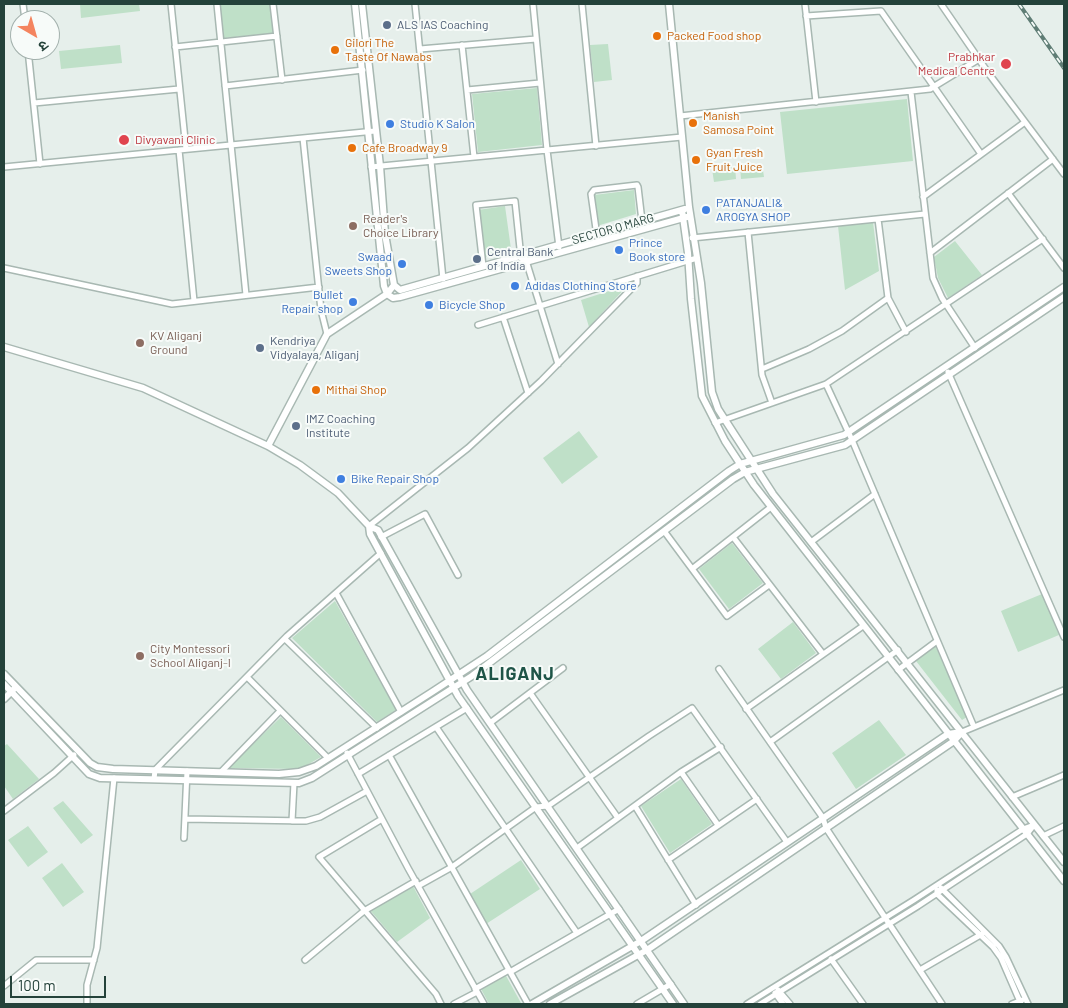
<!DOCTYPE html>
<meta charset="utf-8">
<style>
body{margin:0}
#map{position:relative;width:1068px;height:1008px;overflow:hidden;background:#e6efeb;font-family:Barlow,"Noto Sans Devanagari",sans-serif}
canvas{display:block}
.frame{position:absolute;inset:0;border:5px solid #24423a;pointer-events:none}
.north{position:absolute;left:10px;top:10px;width:50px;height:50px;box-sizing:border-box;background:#f7fbf9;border:1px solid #a3b1ad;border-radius:50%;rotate:142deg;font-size:14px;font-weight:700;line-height:20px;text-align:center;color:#24423a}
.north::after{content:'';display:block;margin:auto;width:18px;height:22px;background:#f4845f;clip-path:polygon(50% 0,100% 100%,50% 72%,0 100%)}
.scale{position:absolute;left:10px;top:976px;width:96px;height:22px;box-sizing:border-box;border:2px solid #24423a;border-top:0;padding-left:6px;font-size:15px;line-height:18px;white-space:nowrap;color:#24423a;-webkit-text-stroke:4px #f7fbf9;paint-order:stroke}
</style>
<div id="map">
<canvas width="1068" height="1008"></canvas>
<div class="frame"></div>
<div class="north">उ</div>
<div class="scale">100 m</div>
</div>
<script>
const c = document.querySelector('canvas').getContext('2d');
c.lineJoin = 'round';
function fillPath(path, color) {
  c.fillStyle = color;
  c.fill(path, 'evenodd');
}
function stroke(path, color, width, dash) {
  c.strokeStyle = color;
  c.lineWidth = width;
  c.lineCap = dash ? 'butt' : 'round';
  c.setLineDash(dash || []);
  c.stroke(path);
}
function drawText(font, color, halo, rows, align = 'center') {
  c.font = font + ' Barlow,sans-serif';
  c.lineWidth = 4;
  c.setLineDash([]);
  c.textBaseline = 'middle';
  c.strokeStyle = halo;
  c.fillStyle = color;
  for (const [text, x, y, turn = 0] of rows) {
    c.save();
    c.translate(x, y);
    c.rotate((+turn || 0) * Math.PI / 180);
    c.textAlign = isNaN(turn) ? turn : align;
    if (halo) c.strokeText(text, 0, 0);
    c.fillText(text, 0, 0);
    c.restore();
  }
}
const green = new Path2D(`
 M80,4H139L140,11L81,18Z
 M220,4H271L274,33L224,38Z
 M608,44L612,80L594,82L590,45Z
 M120,45L122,63L61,69L59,51Z
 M537,88L542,145L478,152L472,94Z
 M907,99L913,161L787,174L780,112Z
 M762,164L764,177L741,179L740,166Z
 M735,166L736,179L714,182L712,169Z
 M634,190L636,214L597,226L594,195Z
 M505,206L511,249L485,257L478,210Z
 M873,222L879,271L845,290L838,226Z
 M955,241L982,275L948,298L938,278L934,257Z
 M628,285L589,327L581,300Z
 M579,431L598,457L562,484L543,458Z
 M732,543L763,583L729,609L699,569Z
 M1042,594L1059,635L1018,652L1001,611Z
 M335,601L396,710L377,722L292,638Z
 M793,622L816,653L781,679L758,649Z
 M935,645L967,717L962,720L916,661Z
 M281,717L321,757L300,769L228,768Z
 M879,720L906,755L856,789L832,753Z
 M7,744L39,779L13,799L4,786V746Z
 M681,779L712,824L670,853L641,806Z
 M63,801L93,835L81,844L53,808Z
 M28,826L48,852L28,867L8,840Z
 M521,860L540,889L486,924L470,894Z
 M62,863L84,892L63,907L42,878Z
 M413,886L430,918L397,942L370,910Z
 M505,974L521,1003L519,1004H489L480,987Z`);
const minor = new Path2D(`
 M23,4L25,20
 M171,4L186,149
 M217,4L246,295
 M273,4L282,80
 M415,4L443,279
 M533,4L547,150L559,247
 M582,4L596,146
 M805,4L816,102
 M941,4L989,74L1064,174
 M806,16L881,11L981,154
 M462,45L474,157
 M175,47L277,36
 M420,49L536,39
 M28,50L40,164
 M225,86L363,70
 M467,90L540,83
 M911,92L933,278L942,298L975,348
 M34,103L179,89
 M680,116L930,89L979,59
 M303,138L321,310L327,334
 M179,150L194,301
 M4,167L375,131
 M371,167L682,137
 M1008,193L1064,268
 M923,197L1025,122
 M878,219L888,298L906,332
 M748,232L762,375L772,403
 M597,236L591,194L594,190L637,185L638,187L642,221
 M692,238L925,214
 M930,253L1053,159
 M524,254L558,364
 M483,266L476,205L515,201L521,258
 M4,268L172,304L319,287
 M503,317L528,393
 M478,325L697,258
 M762,369L809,349L842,331L888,298
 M948,372L1064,637
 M826,384L852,440L974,727
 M715,423L826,384L1043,239
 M369,526L468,448L541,381L637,283V276
 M664,531L727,616L769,585
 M381,537L425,514L458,575
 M733,537L823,654
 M811,542L875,494
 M692,569L771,507
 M336,593L401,712
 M285,639L377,728
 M719,669L823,818L826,828L942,1004
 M898,670L937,641
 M247,677L328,758
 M530,693L618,818
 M746,709L863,626
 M490,723L563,668
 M436,727L577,933
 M962,732L1064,690
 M770,742L898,650
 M347,753L408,868L484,1004
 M389,755L528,1004
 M221,772L280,711
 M681,772L718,825
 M358,774L467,708
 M154,779L155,770L287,636L381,553
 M1012,797L1064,775
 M635,806L696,905
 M4,811L54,773L74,755
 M185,819L306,821L320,817L367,791
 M382,819L319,857L436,994L441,1004
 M292,821L294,783
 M1043,836L1064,826
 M184,838L187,771
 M577,848L681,772L721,747
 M668,860L757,799
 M418,886L452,867L536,807L548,806L649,736L692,708L787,842
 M941,888L999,946L1006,957L1028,1004
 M937,890V894L993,947L1001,958L1021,1004
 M831,959L863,1004
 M305,960L364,911L416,881
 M920,970L982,934
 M510,972L619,909
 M4,986L36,960H94
 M475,989L509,970
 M778,990L790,1004
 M775,993L783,1004
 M87,1004V985L97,948L114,778
 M454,1004L477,992
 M637,1004L671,984
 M747,1004L914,900L1023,829L1034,825
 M760,1004L918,906L1027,834L1034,825
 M1012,1004L1022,1000`);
const tertiary = new Path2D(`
 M355,4L384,286L387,294L393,298L400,297L687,217
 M362,4L380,166L385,234L394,285
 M669,4L689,207L701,283L712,392L718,409L773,494L1064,862
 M682,210L688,253L691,299L702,396L725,441L754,485L1064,881
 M394,285L400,290L685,209
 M4,347L143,388L268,446L300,465L338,493L369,526L378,530L467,690L684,1004
 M268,446L327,334L387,294L394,285
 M369,526L370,534L458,696L673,1004
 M4,674L90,763L97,767L113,769L279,774L299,772L316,766L432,692L487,656L729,471L740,464L844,435L1064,287
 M4,684L89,774L100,778L299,783L312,778L472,676L733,479L745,472L845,445L1064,297
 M4,699L14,689
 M532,1004L641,941L948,734L962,732
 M550,1004L647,950L954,741L962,732`);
const rail = new Path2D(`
 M1019,4L1064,68`);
const markers = [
 [387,25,5,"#5c6f8a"],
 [657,36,5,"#e8710a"],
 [335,50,5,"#e8710a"],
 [1006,64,6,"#e0444e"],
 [693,123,5,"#e8710a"],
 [390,124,5,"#3f7fe0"],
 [124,140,6,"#e0444e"],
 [352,148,5,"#e8710a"],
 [696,160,5,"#e8710a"],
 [706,210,5,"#3f7fe0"],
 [353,226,5,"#8d6e63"],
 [619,250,5,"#3f7fe0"],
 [477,259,5,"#5c6f8a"],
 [402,264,5,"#3f7fe0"],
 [515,286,5,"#3f7fe0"],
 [353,302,5,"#3f7fe0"],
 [429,305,5,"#3f7fe0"],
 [140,343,5,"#8d6e63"],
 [260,348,5,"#5c6f8a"],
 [316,390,5,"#e8710a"],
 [296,426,5,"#5c6f8a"],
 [341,479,5,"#3f7fe0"],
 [140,656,5,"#8d6e63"]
];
const serviceNames = [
 ["ALS IAS Coaching",397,25],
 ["Central Bank",487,252],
 ["of India",487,266],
 ["Kendriya",270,341],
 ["Vidyalaya, Aliganj",270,355],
 ["IMZ Coaching",306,419],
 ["Institute",306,433]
];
const foodNames = [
 ["Packed Food shop",667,36],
 ["Gilori The",345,43],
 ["Taste Of Nawabs",345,57],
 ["Manish",703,116],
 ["Samosa Point",703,130],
 ["Cafe Broadway 9",362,148],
 ["Gyan Fresh",706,153],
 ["Fruit Juice",706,167],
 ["Mithai Shop",326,390]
];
const healthNames = [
 ["Prabhkar",995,57],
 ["Medical Centre",995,71],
 ["Divyavani Clinic",135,140,"left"]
];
const shopNames = [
 ["Studio K Salon",400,124],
 ["PATANJALI&",716,203],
 ["AROGYA SHOP",716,217],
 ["Prince",629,243],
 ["Book store",629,257],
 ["Swaad",392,257,"right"],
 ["Sweets Shop",392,271,"right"],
 ["Adidas Clothing Store",525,286],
 ["Bullet",343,295,"right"],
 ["Repair shop",343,309,"right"],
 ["Bicycle Shop",439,305],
 ["Bike Repair Shop",351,479]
];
const educationNames = [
 ["Reader's",363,219],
 ["Choice Library",363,233],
 ["KV Aliganj",150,336],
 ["Ground",150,350],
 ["City Montessori",150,649],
 ["School Aliganj-I",150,663]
];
const streetNames = [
 ["SECTOR Q MARG",613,229,-16]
];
const districtNames = [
 ["ALIGANJ",515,674]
];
fillPath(green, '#bfe0c8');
stroke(minor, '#a8b8b2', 8);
stroke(tertiary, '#a8b8b2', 9);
stroke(minor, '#fff', 5);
stroke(tertiary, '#fff', 6);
stroke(rail, '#5f7d75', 4);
stroke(rail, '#f7fbf9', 2, [5.5]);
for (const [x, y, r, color] of markers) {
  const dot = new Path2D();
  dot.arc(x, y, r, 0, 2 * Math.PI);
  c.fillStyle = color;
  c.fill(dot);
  stroke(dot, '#f7fbf9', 2);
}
drawText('12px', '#4e5e75', '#f7fbf9', serviceNames, 'left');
drawText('12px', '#c56008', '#f7fbf9', foodNames, 'left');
drawText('12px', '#be3a42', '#f7fbf9', healthNames, 'right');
drawText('12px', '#366cbe', '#f7fbf9', shopNames, 'left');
drawText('12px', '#785e54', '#f7fbf9', educationNames, 'left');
drawText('12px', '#24423a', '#f7fbf9', streetNames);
c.letterSpacing = '1px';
drawText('bold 18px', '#1f5548', '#f7fbf9', districtNames);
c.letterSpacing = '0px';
</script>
